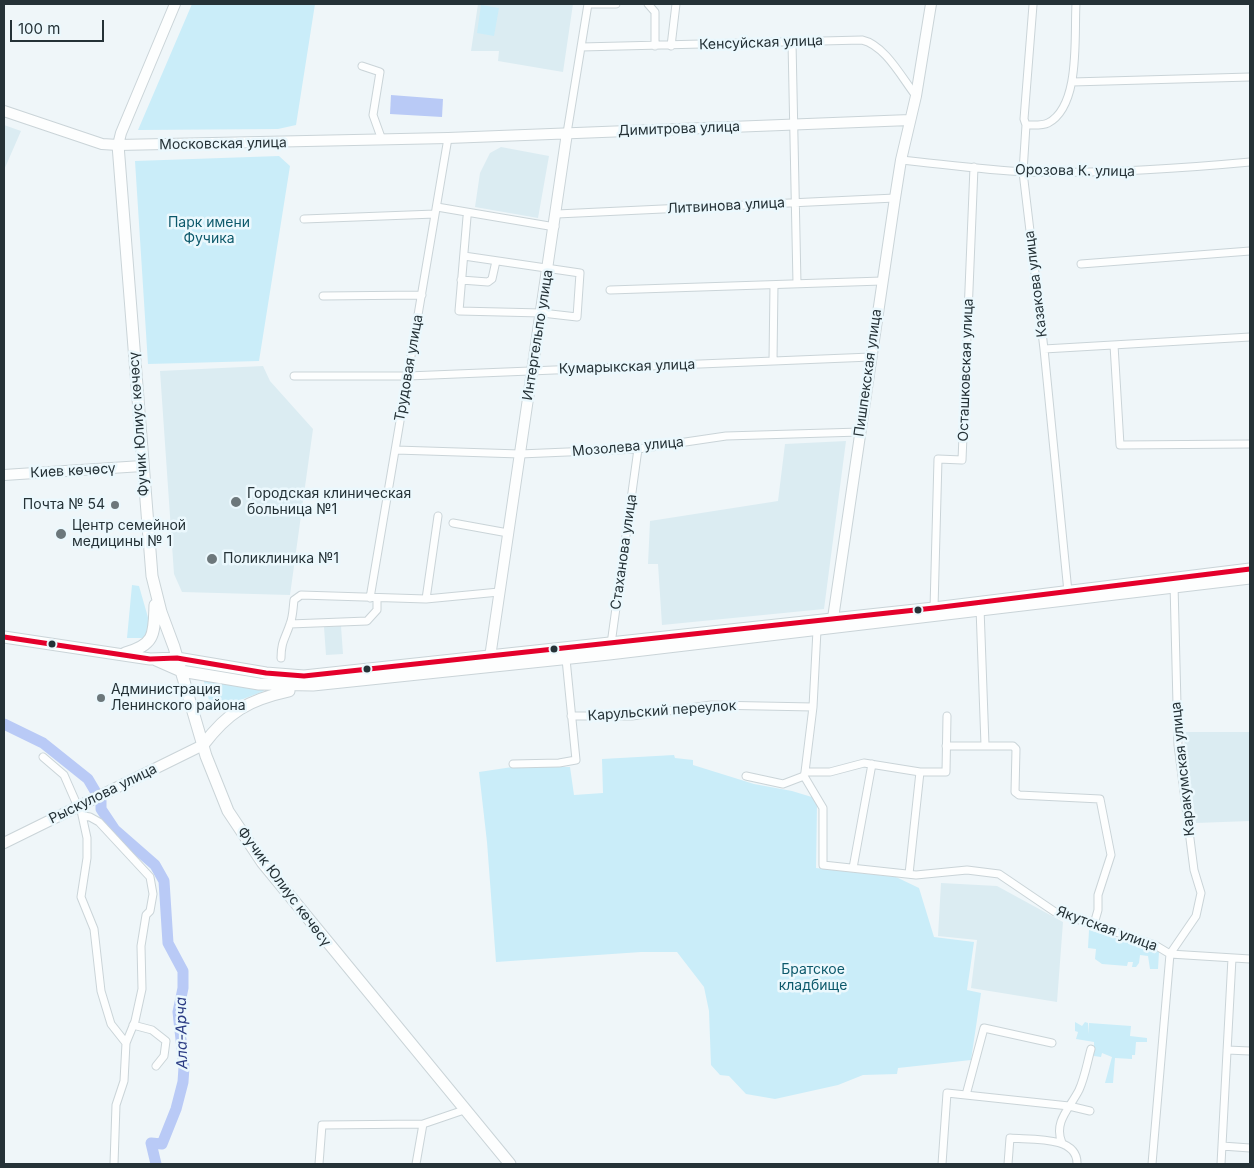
<!DOCTYPE html>
<meta charset="utf-8">
<style>
body{margin:0}
#map{position:relative;width:1254px;height:1168px;overflow:hidden;background:#eff6f9;font-family:Inter,sans-serif}
canvas{display:block}
.frame{position:absolute;inset:0;border:5px solid #253237;pointer-events:none}
.scale{position:absolute;left:10px;top:20px;width:94px;height:22px;box-sizing:border-box;border:2px solid #253237;border-top:0;padding-left:6px;font-size:15px;line-height:18px;white-space:nowrap;color:#253237;-webkit-text-stroke:4px #ebf8fd;paint-order:stroke}
</style>
<div id="map">
<canvas width="1254" height="1168"></canvas>
<div class="frame"></div>
<div class="scale">100 m</div>
</div>
<script>
const c = document.querySelector('canvas').getContext('2d');
c.lineJoin = 'round';
function fillPath(path, color) {
  c.fillStyle = color;
  c.fill(path, 'evenodd');
}
function stroke(path, color, width, dash) {
  c.strokeStyle = color;
  c.lineWidth = width;
  c.lineCap = dash ? 'butt' : 'round';
  c.setLineDash(dash || []);
  c.stroke(path);
}
function drawText(font, color, halo, rows, align = 'center') {
  c.font = font + ' Inter,sans-serif';
  c.lineWidth = 5;
  c.setLineDash([]);
  c.textBaseline = 'middle';
  c.strokeStyle = halo;
  c.fillStyle = color;
  for (const [text, x, y, turn = 0] of rows) {
    c.save();
    c.translate(x, y);
    c.rotate((+turn || 0) * Math.PI / 180);
    c.textAlign = isNaN(turn) ? turn : align;
    if (halo) c.strokeText(text, 0, 0);
    c.fillText(text, 0, 0);
    c.restore();
  }
}
const built = new Path2D(`
 M478,4H573L563,72L498,61L499,51H471Z
 M4,125L21,131L4,170Z
 M501,147L549,156L538,218L475,207L480,173L490,153Z
 M263,366L270,381L313,429L290,595L182,592L174,574L160,371Z
 M846,441L824,609L662,625L658,564H648L650,521L778,501L785,444Z
 M341,626L343,654L326,655L324,627Z
 M1183,732H1250V821L1196,823Z
 M941,883L997,886L1063,922L1057,1002L971,988L977,940L938,936Z`);
const green = new Path2D(`
 M192,4H315L296,125L278,129L138,130Z
 M481,5L499,8L494,36L477,33Z
 M279,156L290,166L259,361L148,364L135,161Z
 M132,585L139,586L151,628L145,638H127Z
 M203,678L263,689L264,691L212,711Z
 M674,755L675,758L693,760V765L754,784L792,791L815,798L817,804L816,868L896,877L919,888L934,937L974,942L967,990L981,993L971,1060L898,1068L897,1074L863,1075L838,1085L775,1099L746,1094L729,1076L720,1075L711,1065L709,1011L704,987L677,952H641L496,962L487,842L479,772L519,766L570,767L574,795L603,793L602,759Z
 M1089,930L1159,952L1158,969H1150L1148,956L1140,955L1139,963L1136,967H1132L1133,962H1128L1127,966L1102,964V962V964L1095,959L1096,949L1088,948Z
 M1075,1022L1082,1026L1085,1022L1088,1023V1034L1089,1023L1131,1026L1130,1036L1147,1038V1042H1136L1135,1055H1132V1059L1115,1058L1113,1083H1105L1112,1057L1102,1053L1101,1057L1094,1056V1042L1076,1039L1078,1032L1075,1031Z`);
const water = new Path2D(`
 M391,95L443,99L442,117L390,114Z`);
const river = new Path2D(`
 M4,724L43,743L88,779L101,801V809L115,830L155,865L164,881L168,943L183,971V988L178,1012L184,1067L183,1082L176,1109L162,1144L151,1143L156,1164`);
const street = new Path2D(`
 M588,4H616
 M648,4L655,12V46
 M792,42L797,284
 M671,46L676,4
 M581,47L862,40C885,45 902,78 916,96
 M362,66L380,72L373,115L382,140
 M1072,82L1250,77
 M1026,125L1024,119L1033,5
 M567,133L588,4
 M901,160C942,164 984,170 1026,172C1101,174 1175,169 1250,162
 M437,207L555,227
 M557,214L895,198
 M304,219L435,214
 M464,256L580,273L577,317L542,313L459,311L467,217
 M1081,264L1250,251
 M461,280L488,282L492,279L496,261
 M610,290L882,281
 M323,296L422,295
 M1114,345L1120,445L1250,444
 M1044,349L1250,337
 M773,361L774,285
 M294,376H408L871,357
 M396,450L520,454L638,449L726,436L860,432
 M453,523L508,533
 M1068,592L1044,349L1023,172L1026,125C1032,125 1042,126 1048,123C1081,106 1074,35 1076,4
 M370,598L448,138
 M426,599L438,516
 M934,608L938,459L962,460L974,167
 M980,608L985,745
 M290,624L367,621L377,610V598
 M817,630L813,707L805,772H830L864,763L920,772H946L947,716
 M611,644L638,449
 M281,658C281,642 285,639 290,624C293,617 293,608 294,600L301,595L426,599L499,592
 M571,716H632L711,705L813,707
 M946,746H1013L1016,749L1015,792L1019,795L1100,799L1111,855L1098,895V910L1094,924
 M43,757L64,775L78,807
 M513,764L559,763L576,760L566,659
 M805,772L804,776L823,808V865L916,875L967,870L999,874L1055,912L1155,945L1170,954L1250,959
 M746,776L783,784L804,776
 M80,806L87,838V858L81,897L94,929L101,991L111,1024L126,1043
 M84,816L90,817L99,822L150,877L153,894L150,911L146,915L141,946L142,989L135,1021L126,1043L124,1081L116,1105L114,1164
 M853,868L872,764
 M909,874L920,772
 M1170,954L1196,916L1201,893L1194,870L1178,745L1174,584
 M133,1025L152,1030L166,1041L164,1056L156,1066
 M1227,1050L1250,1051
 M966,1095L984,1028L1052,1043
 M1062,1143C1053,1122 1070,1108 1079,1090C1085,1077 1087,1063 1091,1049
 M1222,1146L1250,1148
 M319,1164L322,1125L423,1124
 M416,1164L423,1124L464,1110
 M942,1164L947,1093L1069,1106L1090,1111
 M1008,1164L1010,1138C1030,1140 1078,1135 1077,1164
 M1152,1164L1170,954
 M1221,1164L1232,958`);
const secondary = new Path2D(`
 M4,111L102,144L118,145L448,138L910,120
 M118,145L121,133L175,4
 M4,475L142,466
 M832,625L895,198L901,160L916,96L931,4
 M489,664L567,133
 M4,843L203,745`);
const primary = new Path2D(`
 M118,145L152,576L161,612L174,647L206,756L228,811L262,862L510,1164
 M4,637L150,659L177,658L266,673L304,676L934,608L1250,569
 M125,653C156,645 154,633 155,605
 M156,660L181,671L259,684L313,685L609,654L1250,578
 M203,745C228,712 248,700 289,691`);
const bus1 = new Path2D(`
 M4,637L150,659L177,658L266,673L304,676L934,608L1250,569`);
const markers = [
 [236,502,6,"#6c777b"],
 [115,505,5,"#6c777b"],
 [61,534,6,"#6c777b"],
 [212,559,6,"#6c777b"],
 [918,610,4.5,"#253237"],
 [52,644,4.5,"#253237"],
 [554,649,4.5,"#253237"],
 [367,669,4.5,"#253237"],
 [101,698,5,"#6c777b"]
];
const streetNames = [
 ["Кенсуйская улица",761,43,-2],
 ["Димитрова улица",679,129,-2],
 ["Московская улица",223,144,-1],
 ["Орозова К. улица",1075,171,1],
 ["Литвинова улица",726,206,-3],
 ["Казакова улица",1036,284,-97],
 ["Интергельпо улица",538,335,-81],
 ["Кумарыкская улица",627,367,-2],
 ["Трудовая улица",409,368,-80],
 ["Осташковская улица",966,370,-88],
 ["Пишпекская улица",868,373,-82],
 ["Фучик Юлиус көчөсү",139,424,-94],
 ["Мозолева улица",628,447,-5],
 ["Киев көчөсү",73,471,-3],
 ["Стаханова улица",624,552,-82],
 ["Карульский переулок",662,711,-4],
 ["Каракумская улица",1183,769,-96],
 ["Рыскулова улица",103,794,-26],
 ["Фучик Юлиус көчөсү",284,887,53],
 ["Якутская улица",1107,929,20]
];
const parkNames = [
 ["Парк имени",209,223],
 ["Фучика",209,239],
 ["Братское",813,970],
 ["кладбище",813,986]
];
const poiNames = [
 ["Городская клиническая",247,494],
 ["больница №1",247,510],
 ["Почта № 54",105,505,"right"],
 ["Центр семейной",72,526],
 ["медицины № 1",72,542],
 ["Поликлиника №1",223,559],
 ["Администрация",111,690],
 ["Ленинского района",111,706]
];
const waterNames = [
 ["Ала-Арча",182,1033,-91]
];
fillPath(built, '#dbecf2');
fillPath(green, '#caedf9');
fillPath(water, '#b9caf6');
stroke(river, '#b9caf6', 11);
stroke(street, '#cad4d8', 9);
stroke(secondary, '#cad4d8', 12);
stroke(primary, '#cad4d8', 13);
stroke(street, '#fdfefe', 7);
stroke(secondary, '#fdfefe', 10);
stroke(primary, '#fdfefe', 11);
stroke(bus1, '#e4002b', 5);
for (const [x, y, r, color] of markers) {
  const dot = new Path2D();
  dot.arc(x, y, r, 0, 2 * Math.PI);
  c.fillStyle = color;
  c.fill(dot);
  stroke(dot, '#ebf8fd', 2);
}
drawText('14px', '#253237', '#ebf8fd', streetNames);
drawText('14px', '#0d596b', '#ebf8fd', parkNames);
drawText('14px', '#253237', '#ebf8fd', poiNames, 'left');
drawText('italic 15px', '#2b3c84', '#ebf8fd', waterNames);
</script>
